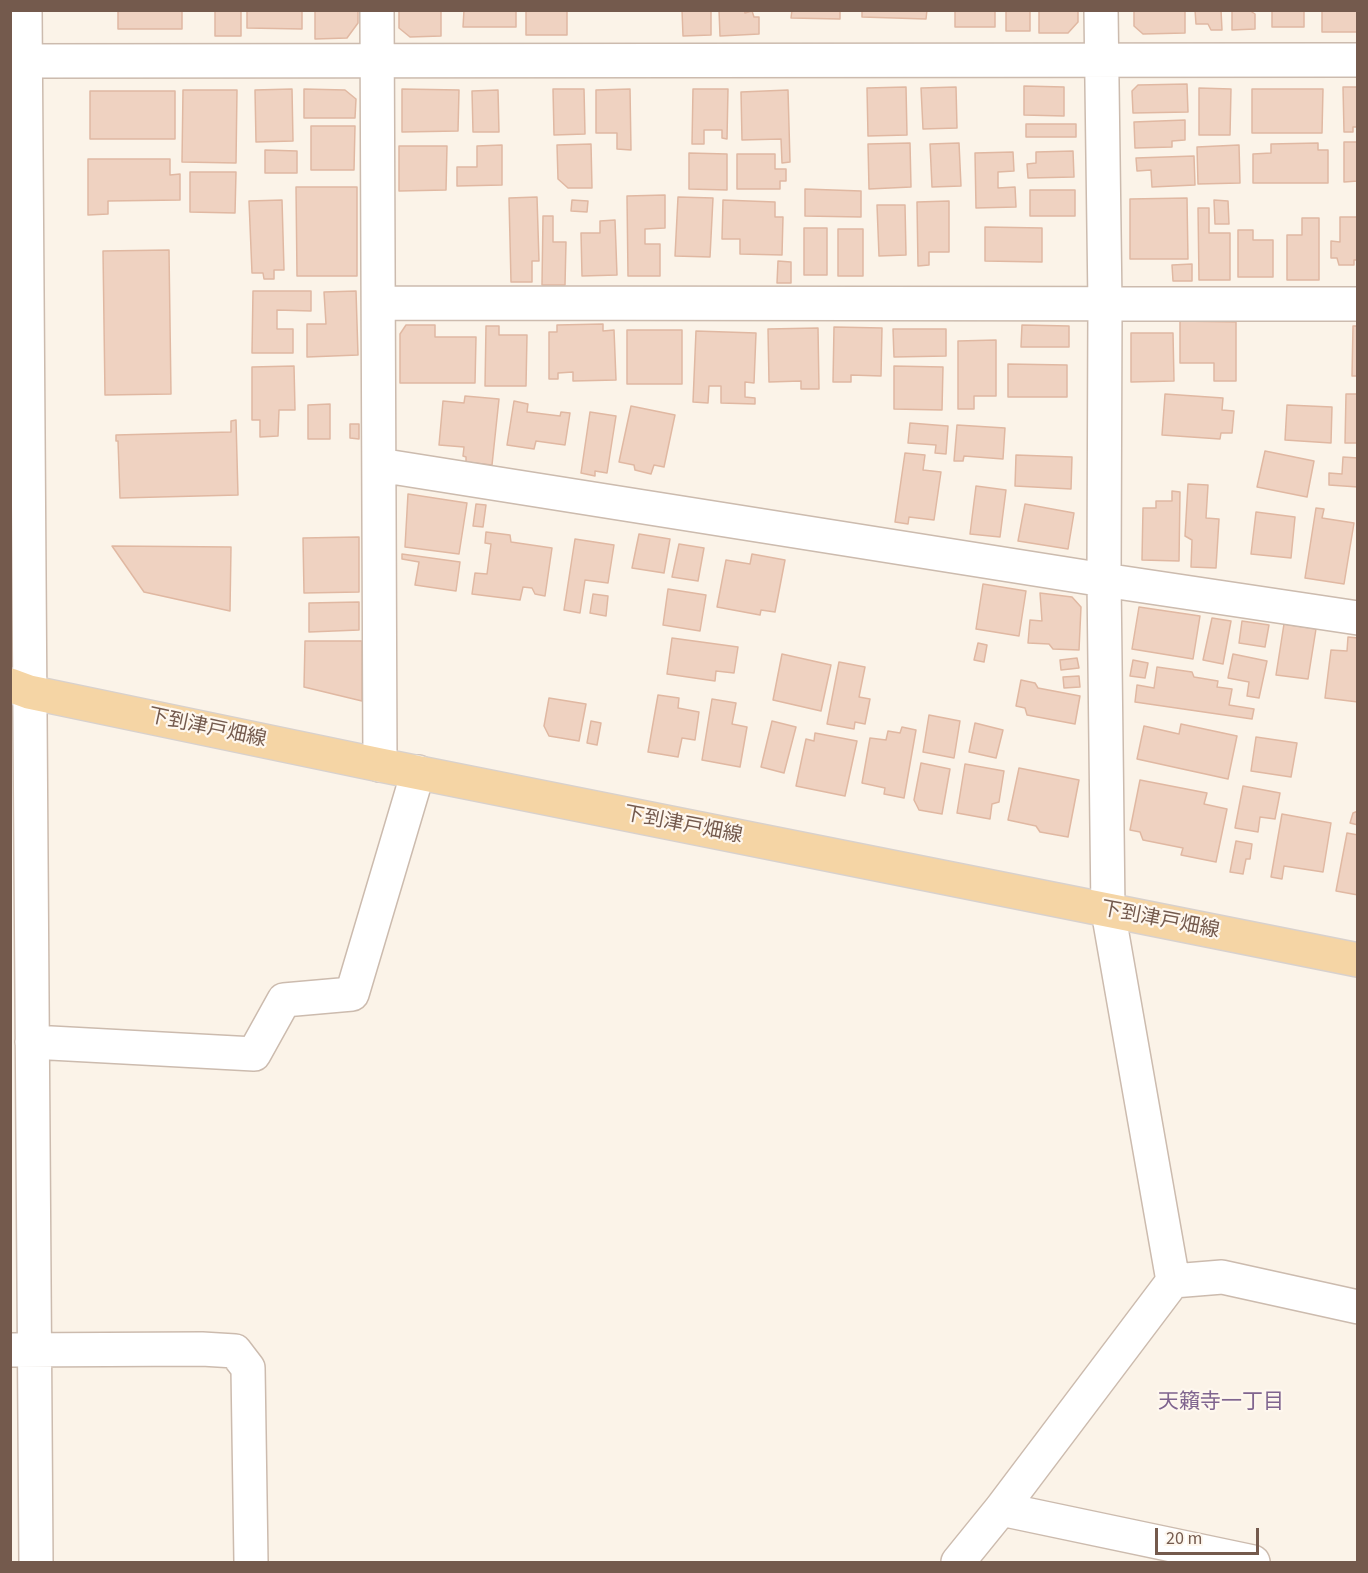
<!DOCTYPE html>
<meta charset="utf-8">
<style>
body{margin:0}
#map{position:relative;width:1368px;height:1573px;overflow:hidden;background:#fbf3e8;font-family:"Source Sans 3",sans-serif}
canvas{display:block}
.frame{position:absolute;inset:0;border:12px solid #745a4d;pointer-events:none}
.scale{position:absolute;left:1155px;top:1528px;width:104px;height:27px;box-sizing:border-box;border:3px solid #745a4d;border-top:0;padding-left:8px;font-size:18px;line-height:21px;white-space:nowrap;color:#745a4d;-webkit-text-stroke:4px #fef7ee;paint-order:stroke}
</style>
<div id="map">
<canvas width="1368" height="1573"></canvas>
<div class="frame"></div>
<div class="scale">20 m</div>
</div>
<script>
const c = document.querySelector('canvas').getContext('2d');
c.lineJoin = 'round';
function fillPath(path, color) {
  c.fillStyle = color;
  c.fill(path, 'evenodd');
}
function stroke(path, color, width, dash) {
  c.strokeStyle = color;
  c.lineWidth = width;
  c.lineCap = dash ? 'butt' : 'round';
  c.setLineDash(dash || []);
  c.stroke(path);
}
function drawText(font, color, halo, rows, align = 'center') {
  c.font = font + ' "Source Sans 3","Noto Sans JP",sans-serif';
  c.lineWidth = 4.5;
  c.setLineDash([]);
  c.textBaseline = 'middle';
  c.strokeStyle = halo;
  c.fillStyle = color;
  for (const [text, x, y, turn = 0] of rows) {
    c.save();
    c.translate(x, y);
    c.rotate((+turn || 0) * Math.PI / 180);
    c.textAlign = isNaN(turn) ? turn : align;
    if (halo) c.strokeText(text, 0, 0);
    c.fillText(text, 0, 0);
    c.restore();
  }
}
const building = new Path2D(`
 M118,10H182V29H118Z
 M215,10H241V36H215Z
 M247,10H302V29L247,28Z
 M315,10H358V23L347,38L315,39Z
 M399,10H441V36L410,37L399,28Z
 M464,10H516V27H463Z
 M526,10H567V35H526Z
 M682,10H711V35L683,36Z
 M719,10H744L745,13L752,11L754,17H759V34L720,36Z
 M792,10H840V19L791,18Z
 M862,10H927L926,19L862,17Z
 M955,10H995V27H955Z
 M1006,10H1030V31H1006Z
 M1039,10H1078V22L1068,33H1039Z
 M1134,10H1185V33L1143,34L1134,26Z
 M1195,10H1221L1222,30H1211L1208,24H1196Z
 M1232,10H1249L1255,14V29L1232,30Z
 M1272,10H1304V27H1272Z
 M1322,10H1358V32H1322Z
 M1187,84L1188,112L1133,113L1132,91L1138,85Z
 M1024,86L1064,87V116L1024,115Z
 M906,87L907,135L868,136L867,88Z
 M956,87L957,128L923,129L921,88Z
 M1343,87H1358V127H1353V132H1344Z
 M1199,88L1231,89L1230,135H1199Z
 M292,89L293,141L256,142L255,90Z
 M304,89L345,90L356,99L355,118H304Z
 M402,89L459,90L458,131L402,132Z
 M553,89H584L585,134L554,135Z
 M630,89L631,150L617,149V133H596V90Z
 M693,89H728L727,139L722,138V130H704V144H692Z
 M1252,89H1323L1322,133H1252Z
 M183,90H237L236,163L182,162Z
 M498,90L499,132H473L472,91Z
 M788,90L790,162L782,163L781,139L742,140L741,92Z
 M90,91H175V139H90Z
 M1185,120V140L1172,141V147L1135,148L1134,122Z
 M1026,124H1076V137H1026Z
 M311,126H355L354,170H311Z
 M1344,142H1358V181L1344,182Z
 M910,143L911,187L869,189L868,144Z
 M959,143L961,186L932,187L930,144Z
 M1318,143V150H1328V183H1253V154L1271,153V144Z
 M591,144L592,188H568L558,179L557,145Z
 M502,145V185L457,186V167H477V146Z
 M1239,145L1240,183L1198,184L1197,147Z
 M399,146H447L446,190L399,191Z
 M265,150L297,151V173H265Z
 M1073,151L1074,177L1028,178L1027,164L1036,163V152Z
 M1013,152L1014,171L998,172V188L1015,187L1016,207L976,208L975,153Z
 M689,153L727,154V190L689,189Z
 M737,154H775V169H786V181H780V189H737Z
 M1194,156L1195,185L1152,187L1151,170L1137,171L1136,158Z
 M88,159H170V175L180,174V200L108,201V214L88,215Z
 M190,172H236L235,213L190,212Z
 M296,187H357V276H297Z
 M805,189L861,191V217L805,216Z
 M1030,190H1075V216H1030Z
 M665,195V228L645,229V244H660V276H628L627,196Z
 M537,197L539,261H532V282H511L509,198Z
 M678,197L713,198L710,257L675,256Z
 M1187,198L1188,259H1130V199Z
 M282,200L284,270H274V279H264L263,273H252L249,201Z
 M572,200L588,201L587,212L571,211Z
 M723,200L775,202V217H783L782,255L740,254V239H722Z
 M1214,200L1228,201L1229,224H1215Z
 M949,201V252H929V265L918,266L917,202Z
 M877,205H905L906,255L879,256Z
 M1198,208H1209V233H1230V280H1199Z
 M543,216H553V242H566L565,285H542Z
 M1340,217H1358V260H1354V265H1339L1337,258H1331V241L1340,242Z
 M1302,218H1319V280H1287V235H1302Z
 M615,220L617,275L582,276L581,233H600V221Z
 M985,227L1042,228V262L985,261Z
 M804,228H827V275H804Z
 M838,229H863V276H838Z
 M1238,230H1253V240H1273V277H1238Z
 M169,250L171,394L105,395L103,251Z
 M778,261L791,262V283H777Z
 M1192,264V281H1173L1172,265Z
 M253,291H311V311L277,310V329H293V353H252Z
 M356,291L358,355L307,357V324H326L324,292Z
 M1180,321L1236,322V381H1214V363H1180Z
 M603,324V331L614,330L616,380L573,381V372L558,373V379H549V332H557V325Z
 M406,325H435V337H476L475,383H400V334Z
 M1022,325L1069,326V347H1021Z
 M486,326H499V335H527L526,386H485Z
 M1353,326H1358V376H1352Z
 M834,327L882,328L881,376L851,375V382H833Z
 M818,328L819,389H801V381L769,382L768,329Z
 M893,329H946V356L894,357Z
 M627,330H682V384H627Z
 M696,331L756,333L754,383L745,382V397L755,398V404L721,403V386H709L708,403L693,402Z
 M1131,333H1173L1174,381L1131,382Z
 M996,340V396H974V409H958V341Z
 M1008,364L1067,365V397H1008Z
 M294,366L295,410H279L278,436L260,437V420H252V367Z
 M894,366L943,367L942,410L894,409Z
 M1165,394L1223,398L1222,410L1234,411L1232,433H1221L1220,439L1162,435Z
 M1346,394H1358V443H1345Z
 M465,396L499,399L492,465L466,462V457L463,456L464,447L439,445L443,401L464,403Z
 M514,401L528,404L527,412L560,416L561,412L570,413L565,445L536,441L534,449L507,445Z
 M330,404V439H308V405Z
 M1287,405L1332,407L1331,443L1285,440Z
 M631,406L675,415L664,467L654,465L651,474L635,470L634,465L619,462Z
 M590,412L616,416L607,473L595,471V476L581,473Z
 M236,420L238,495L120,498L118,441H116V435L231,432V421Z
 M910,423L948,426L946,454L935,453L936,445L908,443Z
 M350,424H359V439L350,438Z
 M957,425L1005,428L1003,459L964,456L963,461H954Z
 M1265,451L1314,461L1307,497L1257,487Z
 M905,453L925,455L923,470L941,472L934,520L909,517L908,524L895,522Z
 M1016,455L1072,457L1071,489L1015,486Z
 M1343,457L1358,458V487L1329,485V473L1342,474Z
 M1188,484L1208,485L1206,518L1219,519L1216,568L1191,567L1192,540L1185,536Z
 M976,486L1006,490L1000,537L970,534Z
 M1172,491L1180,492L1179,561L1142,560L1143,508H1156V501H1172Z
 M408,494L467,503L459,554L405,547Z
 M476,504L486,505L483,527L473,526Z
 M1025,504L1074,513L1068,549L1018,541Z
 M1316,508L1324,509L1322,518L1354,523L1344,584L1305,578Z
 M1256,512L1295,517L1291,558L1251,554Z
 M486,532L510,535L511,542L552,548L545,596L535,594L532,588L523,587L520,600L472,594L475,573L487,574L491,544L485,543Z
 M639,534L670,539L664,573L632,568Z
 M359,537V592L304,593L303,538Z
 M575,539L614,545L608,583L585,580L580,613L564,610Z
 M679,544L704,548L698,581L672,577Z
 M112,546L231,547L230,611L144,592Z
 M402,554L460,562L456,591L415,585L419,562L402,559Z
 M752,554L785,560L775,612L761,610L760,615L717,607L726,560L750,564Z
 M983,584L1026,591L1019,636L976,629Z
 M668,589L706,595L700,631L663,625Z
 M1040,593L1072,597L1081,607L1079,650L1053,649L1049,644L1028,643L1030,620L1042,621Z
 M593,594L608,596L606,616L590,613Z
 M359,602V630L309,632V603Z
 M1139,607L1200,616L1193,659L1132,649Z
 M1212,618L1231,621L1223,664L1203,660Z
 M1242,621L1269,625L1265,647L1239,643Z
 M1284,624L1316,629L1308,679L1276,675Z
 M1348,637L1358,638V702L1325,698L1331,650L1347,651Z
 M672,638L738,647L734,673L716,671L715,681L667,674Z
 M305,641H362V701L304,687Z
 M978,643L987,645L984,662L974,660Z
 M782,654L831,665L821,711L773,700Z
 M1233,654L1267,661L1259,698L1247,696L1249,682L1228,678Z
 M1077,658L1079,668L1061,670L1060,660Z
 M1133,660L1148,663L1145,678L1130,676Z
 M839,662L865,667L859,697L870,699L865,724L855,722L854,729L827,724Z
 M1157,667L1192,672L1194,677L1218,681L1217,687L1232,689L1229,705L1254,709L1252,719L1135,702L1137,685L1154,688Z
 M1079,676L1080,687L1064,688L1063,677Z
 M1021,680L1035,683L1038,688L1080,696L1075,724L1027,715L1025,708L1016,706Z
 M658,695L679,698L678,708L699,712L695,740L682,738L678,757L648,752Z
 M549,698L586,704L579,741L549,736L544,726Z
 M712,699L736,703L732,724L747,727L740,767L702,760Z
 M929,715L960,721L954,758L923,752Z
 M591,721L601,723L597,745L587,743Z
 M772,721L796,727L784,773L761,767Z
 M975,723L1003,730L996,758L969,752Z
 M1181,724L1237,736L1228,779L1137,759L1144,726L1179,734Z
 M902,727L916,730L904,798L884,794L885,788L862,783L870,738L886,740L888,731L900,733Z
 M815,733L857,741L845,796L796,786L806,739L814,741Z
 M1256,737L1297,743L1291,777L1251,771Z
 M921,763L950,769L942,814L919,810L914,800Z
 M965,764L1004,771L999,802L992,804L990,819L957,813Z
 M1019,768L1079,780L1068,837L1040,832L1036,826L1008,820Z
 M1140,780L1207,793L1204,804L1227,809L1216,862L1181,855L1183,848L1143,840L1140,832L1130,830Z
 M1243,786L1280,793L1275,819L1260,817L1258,832L1235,828Z
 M1358,811V825L1350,823L1353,813Z
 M1282,814L1331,823L1323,872L1284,866L1282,879L1271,877Z
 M1347,833L1358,835V895L1336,891Z
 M1236,841L1252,844L1250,859H1246L1243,874L1230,872Z`);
const minor = new Path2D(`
 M25,10L36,1562
 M377,10L380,765
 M10,61L1358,60
 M379,303L1358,304
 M379,465L1104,580L1358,618
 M32,1042L254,1054L284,1000L352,994L418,772
 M1173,1281L1222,1277L1358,1307
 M10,1350L202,1349L235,1351L248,1368L251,1562
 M1001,1509L1253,1562
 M958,1562L1001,1509L1173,1281L1108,911L1104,580L1105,304L1101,10`);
const major = new Path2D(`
 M10,685L29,692L380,765L1358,960`);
const streetNames = [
 ["下到津戸畑線",207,729,12],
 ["下到津戸畑線",683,826,11],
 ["下到津戸畑線",1160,921,11]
];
const neighbourhoodNames = [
 ["天籟寺一丁目",1221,1403]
];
fillPath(building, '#efd2c1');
stroke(building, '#e0b8a2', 1.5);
stroke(minor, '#ccbbae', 36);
stroke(major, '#d8d1cd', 36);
stroke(minor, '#fff', 33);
stroke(major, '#f5d5a5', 33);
drawText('20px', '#745a4d', '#fef7ee', streetNames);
drawText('21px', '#80658f', '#fef7ee', neighbourhoodNames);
</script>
